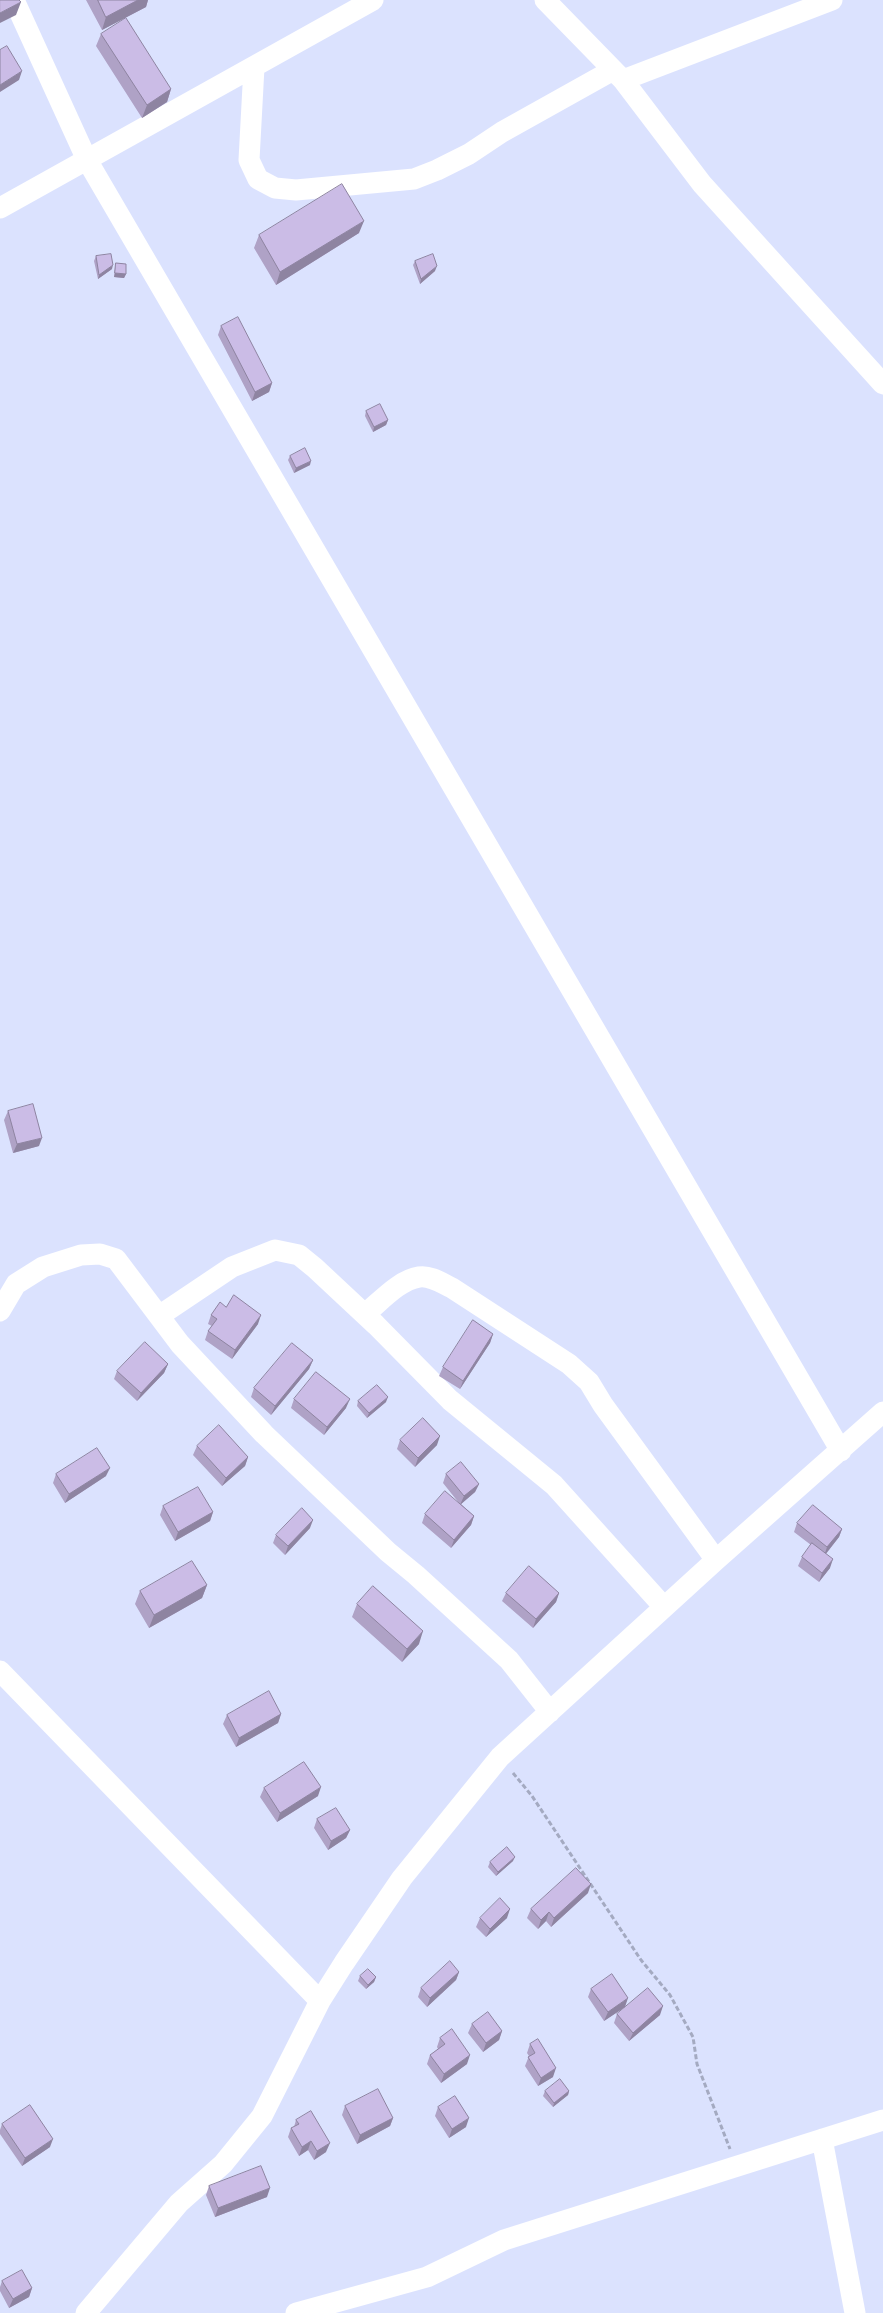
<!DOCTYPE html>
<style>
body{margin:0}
canvas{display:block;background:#dbe2fe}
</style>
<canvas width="883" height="2313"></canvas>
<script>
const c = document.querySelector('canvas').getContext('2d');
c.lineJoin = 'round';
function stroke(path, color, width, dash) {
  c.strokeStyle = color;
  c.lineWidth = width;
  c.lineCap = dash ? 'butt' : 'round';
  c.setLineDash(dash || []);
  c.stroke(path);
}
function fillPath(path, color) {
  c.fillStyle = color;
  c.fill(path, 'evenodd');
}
const path = new Path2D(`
 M513,1773L532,1796L641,1960L670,1995L693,2037L697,2064L730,2149`);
const street = new Path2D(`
 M14,0L87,160L841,1451
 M545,0L623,80L702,184L883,384
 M254,67L249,160L258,179L275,188L296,190L414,179L437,170L469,154L502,132L613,70
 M623,80L832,0
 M0,208L373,0
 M0,1311L16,1284L43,1267L81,1255L100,1254L116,1259L180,1344L264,1434L388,1552L416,1575L509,1660L550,1712
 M365,1314C380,1302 399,1280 419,1277C431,1275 443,1284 452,1288L569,1364L589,1382L603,1405L716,1560
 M159,1316L232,1267L275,1250L299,1255L315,1268L376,1325L450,1400L554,1485L664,1607
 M0,1671L320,2001
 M822,2139L855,2313
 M86,2313L179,2203L223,2164L262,2116L320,2001L344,1963L402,1878L500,1757L716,1560L883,1412
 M296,2313L427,2277L504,2240L883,2120`);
const wall = new Path2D(`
 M86,0H148L146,7L102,30Z
 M101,34L171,89L167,102L142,118L96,46Z
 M359,233L276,285L254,248L259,235Z
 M96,256L112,269L98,279L94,261Z
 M415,261L435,271L420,284L413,265Z
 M116,263L126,274L124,278L114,277L115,268Z
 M221,326L272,383L269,392L252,401L218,335Z
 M366,411L388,420L386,425L373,432L365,416Z
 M290,456L310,465L294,473L288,460Z
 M8,1111L39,1146L13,1153L4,1120Z
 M226,1307L258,1324L232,1359L205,1340L208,1331L212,1326L208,1324L211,1315Z
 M493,1334L490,1343L460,1389L439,1376L443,1367Z
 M313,1360L309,1369L271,1415L251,1397L254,1388Z
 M168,1364L164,1373L137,1401L114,1379L117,1371Z
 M294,1399L346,1408L324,1435L291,1408Z
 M358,1401L386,1402L367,1418L357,1406Z
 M400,1440L437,1445L415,1467L397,1449Z
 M197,1446L248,1457L245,1466L222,1486L193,1455Z
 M56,1474L106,1476L65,1503L53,1483Z
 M446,1474L479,1484L475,1492L461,1504L474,1516L471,1525L451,1548L422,1523L425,1514L459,1503L443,1483Z
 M163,1506L213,1512L210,1521L175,1541L160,1515Z
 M797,1523L842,1529L839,1537L826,1554L830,1568L819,1582L798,1566L802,1557L811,1545L794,1532Z
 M310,1528L285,1555L273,1543L276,1535Z
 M207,1585L202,1598L149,1628L135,1604L140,1591Z
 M506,1593H559L556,1602L533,1628L502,1601Z
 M357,1604L419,1644L402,1662L352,1617Z
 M281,1714L278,1723L236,1747L223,1724L227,1715Z
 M264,1788L318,1796L277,1822L260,1797Z
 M317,1819L350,1830L346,1838L328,1850L314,1828Z
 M513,1861L496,1876L488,1867L490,1862Z
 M588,1893L551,1927L546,1921L538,1929L527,1918L531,1909Z
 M480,1918H507L486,1937L476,1927Z
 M459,1972L456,1980L427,2007L418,1997L421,1988Z
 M360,1976L376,1977L374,1982L366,1989L358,1981Z
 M591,1989L625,2007L604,2021L588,1997Z
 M617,2014L660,2015L629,2041L614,2023Z
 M472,2024L502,2031L499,2040L483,2052L468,2033Z
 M440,2038L467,2064L441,2083L427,2064L430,2055L438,2049L437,2047Z
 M530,2044L553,2077L538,2086L525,2066L529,2056L527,2053Z
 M545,2091H569L568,2095L553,2107L543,2096Z
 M345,2106L393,2118L390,2126L357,2144L342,2115Z
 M438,2107L466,2127L449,2138L435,2116Z
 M296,2120L326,2152L314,2160L308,2150L299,2156L288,2137L291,2128L294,2127Z
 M2,2124L50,2147L22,2166L0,2134V2130Z
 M209,2186L267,2197L215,2217L206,2195Z
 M2,2281L32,2288L29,2297L9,2308L0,2291V2287Z`);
const shadedWall = new Path2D(`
 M138,0H148L146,7L102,30L106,17Z
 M21,2L16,15L0,23V13Z
 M22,71L19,80L0,92V85Z
 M171,89L167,102L142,118L147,105Z
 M364,221L359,233L276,285L280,272Z
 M113,265L112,269L98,279L99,275Z
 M437,266L435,271L420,284L421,279Z
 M115,273L126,274L124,278L114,277Z
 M272,383L269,392L252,401L255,392Z
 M388,420L386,425L373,432L374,427Z
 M311,461L310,465L294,473L296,468Z
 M42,1138L39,1146L13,1153L17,1144Z
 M261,1315L258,1324L232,1359L235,1350Z
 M493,1334L490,1343L460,1389L463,1381Z
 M313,1360L309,1369L271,1415L275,1406Z
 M168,1364L164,1373L137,1401L141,1393Z
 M388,1397L386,1402L367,1418L369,1413Z
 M350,1399L346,1408L324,1435L327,1427Z
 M440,1436L437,1445L415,1467L418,1458Z
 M248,1457L245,1466L222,1486L226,1478Z
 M110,1468L106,1476L65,1503L69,1494Z
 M479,1484L475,1492L460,1505L464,1496Z
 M213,1512L210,1521L175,1541L178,1532Z
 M474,1516L471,1525L451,1548L454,1540Z
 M313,1520L310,1528L285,1555L288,1546Z
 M842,1529L839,1537L824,1556L827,1547Z
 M833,1559L830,1568L819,1582L822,1573Z
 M207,1585L202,1598L149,1628L154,1615Z
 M559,1593L556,1602L533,1628L536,1619Z
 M423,1631L419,1644L402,1662L407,1649Z
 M281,1714L278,1723L236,1747L239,1738Z
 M321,1787L318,1796L277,1822L280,1813Z
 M350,1830L346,1838L328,1850L331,1841Z
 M515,1857L513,1861L496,1876L498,1872Z
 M591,1884L588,1893L551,1927L554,1918Z
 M510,1909L507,1918L486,1937L490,1929Z
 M549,1912L546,1921L538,1929L541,1920Z
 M459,1972L456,1980L427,2007L430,1998Z
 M376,1977L374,1982L366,1989L368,1985Z
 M628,1998L625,2007L604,2021L608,2012Z
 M663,2006L660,2015L629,2041L633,2033Z
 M502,2031L499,2040L483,2052L486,2043Z
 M470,2055L467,2064L441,2083L444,2074Z
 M556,2068L553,2077L538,2086L541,2078Z
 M569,2091L568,2095L553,2107L554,2103Z
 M393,2118L390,2126L357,2144L360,2135Z
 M469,2118L466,2127L449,2138L452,2129Z
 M53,2139L50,2147L22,2166L25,2158Z
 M311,2141L308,2150L299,2156L302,2147Z
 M330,2143L326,2152L314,2160L317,2151Z
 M270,2188L267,2197L215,2217L218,2208Z
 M32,2288L29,2297L9,2308L13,2299Z`);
const building = new Path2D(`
 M0,0H19L21,2L0,13Z
 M98,0H138L106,17Z
 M126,18L171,89L147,105L101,34Z
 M7,46L22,71L0,85V50Z
 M342,184L364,221L280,272L259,235Z
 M111,254L113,265L99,275L96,256Z
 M433,254L437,266L421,279L415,261Z
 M116,263L126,264V274L115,273Z
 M238,317L272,383L255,392L221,326Z
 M380,404L388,420L374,427L366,411Z
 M305,448L311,461L296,468L290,456Z
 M33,1104L42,1138L17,1144L8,1111Z
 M234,1295L261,1315L235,1350L208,1331L217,1319L211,1315L220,1302L226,1307Z
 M473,1320L493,1334L463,1381L443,1367Z
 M145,1342L168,1364L141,1393L117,1371Z
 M292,1343L313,1360L275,1406L254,1388Z
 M316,1372L350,1399L327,1427L294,1399Z
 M377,1385L388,1397L369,1413L358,1401Z
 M423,1418L440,1436L418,1458L400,1440Z
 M219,1425L248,1457L226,1478L197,1446Z
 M97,1448L110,1468L69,1494L56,1474Z
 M461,1462L479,1484L464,1496L446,1474Z
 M198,1487L213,1512L178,1532L163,1506Z
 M445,1491L474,1516L454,1540L425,1514Z
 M813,1505L842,1529L827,1547L797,1523Z
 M302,1508L313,1520L288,1546L276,1535Z
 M812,1543L833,1559L822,1573L802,1557Z
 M192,1561L207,1585L154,1615L140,1591Z
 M529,1566L559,1593L536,1619L506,1593Z
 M373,1586L423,1631L407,1649L357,1604Z
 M269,1691L281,1714L239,1738L227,1715Z
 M304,1762L321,1787L280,1813L264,1788Z
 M336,1808L350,1830L331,1841L317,1819Z
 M507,1847L515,1857L498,1872L490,1862Z
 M576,1868L591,1884L554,1918L549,1912L541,1920L531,1909Z
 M500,1898L510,1909L490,1929L480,1918Z
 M450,1961L459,1972L430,1998L421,1988Z
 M368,1969L376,1977L368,1985L360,1976Z
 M612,1974L628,1998L608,2012L591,1989Z
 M648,1988L663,2006L633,2033L617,2014Z
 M488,2012L502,2031L486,2043L472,2024Z
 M452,2029L470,2055L444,2074L430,2055L445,2044L440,2038Z
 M538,2039L556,2068L541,2078L528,2057L535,2053L530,2044Z
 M560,2079L569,2091L554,2103L545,2091Z
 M378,2089L393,2118L360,2135L345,2106Z
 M455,2096L469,2118L452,2129L438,2107Z
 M30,2105L53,2139L25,2158L2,2124Z
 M311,2111L330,2143L317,2151L311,2141L302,2147L291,2128L299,2124L296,2120Z
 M261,2166L270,2188L218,2208L209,2186Z
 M22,2270L32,2288L13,2299L2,2281Z`);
stroke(path, '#a4aac1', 3, [5, 2.5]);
stroke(street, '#fff', 21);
fillPath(wall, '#afa2c6');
fillPath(shadedWall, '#8e84a1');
fillPath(building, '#cbbce6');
stroke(building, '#8e84a1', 1);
</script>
